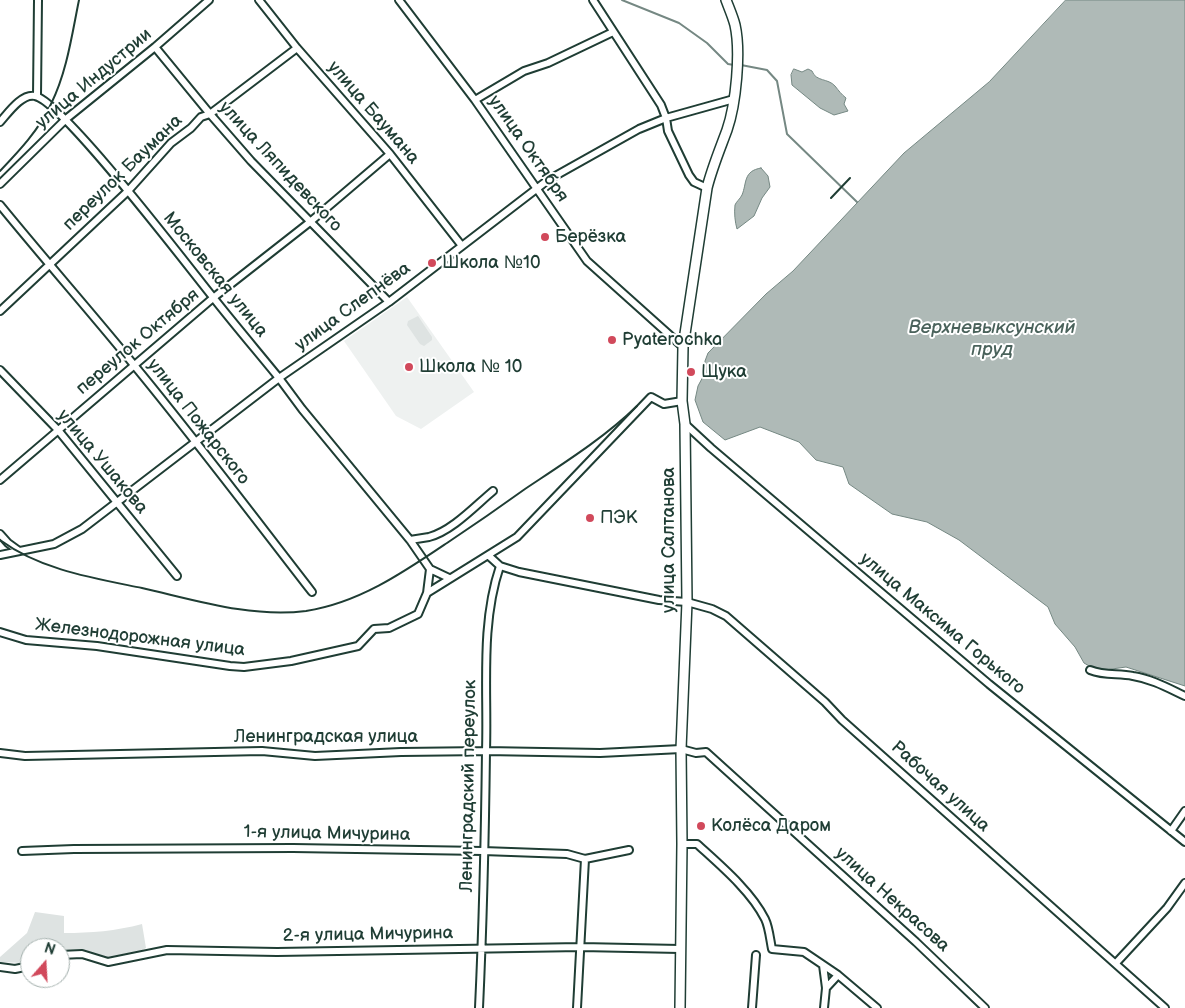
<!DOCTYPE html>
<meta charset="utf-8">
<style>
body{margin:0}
#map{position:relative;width:1185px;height:1008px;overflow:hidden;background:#fff;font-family:"Balsamiq Sans",sans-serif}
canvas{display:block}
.north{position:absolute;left:20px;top:938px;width:50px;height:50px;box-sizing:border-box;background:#fff;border:1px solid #a5b1ae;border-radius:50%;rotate:19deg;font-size:14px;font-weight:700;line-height:20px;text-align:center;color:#1f3d34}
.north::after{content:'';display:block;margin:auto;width:18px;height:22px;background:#d1495b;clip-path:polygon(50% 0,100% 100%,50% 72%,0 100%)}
</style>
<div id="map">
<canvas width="1185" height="1008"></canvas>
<div class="north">N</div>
</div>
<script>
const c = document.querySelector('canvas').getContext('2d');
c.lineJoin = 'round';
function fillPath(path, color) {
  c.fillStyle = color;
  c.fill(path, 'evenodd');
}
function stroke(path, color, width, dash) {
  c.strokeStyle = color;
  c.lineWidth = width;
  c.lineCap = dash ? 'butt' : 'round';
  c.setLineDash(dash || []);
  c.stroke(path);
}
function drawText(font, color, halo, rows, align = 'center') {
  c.font = font + ' "Balsamiq Sans",sans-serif';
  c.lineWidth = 4;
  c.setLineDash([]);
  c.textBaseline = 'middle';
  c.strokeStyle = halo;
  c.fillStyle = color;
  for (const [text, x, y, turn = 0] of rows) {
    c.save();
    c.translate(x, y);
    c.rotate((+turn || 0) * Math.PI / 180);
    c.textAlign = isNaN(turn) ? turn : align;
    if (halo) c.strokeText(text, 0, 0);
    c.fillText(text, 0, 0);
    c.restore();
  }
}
const built = new Path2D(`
 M407,297L474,392L421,429L396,416L344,341Z`);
const green = new Path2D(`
 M418,316L432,337V340L424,346L420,344L407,325L408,321Z
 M35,912L64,916V933C91,933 116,931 142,924L146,948L135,954L107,958L85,950L60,953V948H30V960L22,963L0,962V957L27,933Z`);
const water = new Path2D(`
 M1066,0H1185V686L1126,667L1098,671L1084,663L1075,647L1055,624L1048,607L959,540L927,522L892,514L849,484L843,467L816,460L799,442L760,427L725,440L703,422L695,400L698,386L705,373V361L708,353L766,294L793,271L904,153L989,82Z
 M794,69L802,72L808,69L812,71C816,82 828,78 835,86C839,91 841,94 846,98L844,104L848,111L834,115L820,108L792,85L791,75Z
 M761,168L768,176L770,187L762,198L754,216L737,229C735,222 734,213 735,205C736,202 740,199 742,195C747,183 743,171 761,168Z`);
const stream = new Path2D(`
 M622,0L679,23L707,43L728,64L734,65
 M741,65L767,70L777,81L787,134L857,202`);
const minor = new Path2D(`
 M259,0L297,48L390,154L462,246
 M399,0L475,100L587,261L683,347
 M593,0L661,105L666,118L668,131L689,175L694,182L707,188
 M155,47L210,114L251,161L389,302
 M37,96L38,0
 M475,100L524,71L548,63L613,32
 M0,122C8,113 22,93 35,96C62,101 187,265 212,296C234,324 257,351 279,378L302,409L410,540L430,569L449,578
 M0,184L66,119L155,47L209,0
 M0,205C44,259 90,311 134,365C195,439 253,516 312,592
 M0,311L128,191L171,143L191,128L201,117L210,114L297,48
 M0,370L58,430L177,576
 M685,424L711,448L989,684L1185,842
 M0,480L213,298L310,222L390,154
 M0,534L8,543L19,551
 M410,540C416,539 423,538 429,537C452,531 475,506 493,491
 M0,555L54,544L82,529L279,378L389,302L548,180L639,129L666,118L734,99
 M489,556L500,566L519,572L659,600L687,602L712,609L726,616L825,702L842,720L1165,1008
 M427,593L430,569
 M0,632L26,640L97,646L230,666L244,667L291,661L358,646L374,629L389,628L418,614L427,593L517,537L651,397L664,404L682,401
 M1090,670C1105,676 1118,673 1133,676C1152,679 1168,688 1185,696
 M0,753L25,756L262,751L315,756L401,752L486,751L600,753L681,749L696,753L706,752L916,942L985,1008
 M1171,831L1185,811
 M682,844H697C720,865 751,891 765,919C769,927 770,939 772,949L804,952L838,975L877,1008
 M22,851L74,849L293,848L483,851L567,854L585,859L629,850
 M60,955L82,954L108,962L167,950L277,952L581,947L680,949
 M1116,963L1167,908L1185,883
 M823,965L826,988L824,1008
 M0,967L15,969L30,966
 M826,988L838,975
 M479,1008C483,922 485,836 486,751C488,690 480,625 500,566
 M577,1008L585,859
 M752,1008L756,955`);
const secondary = new Path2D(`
 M680,1008L682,844L681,749L687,602L685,424L682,401L683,347L707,188C712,168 720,149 727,130C736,104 741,52 735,25C733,17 729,8 726,0`);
const rail = new Path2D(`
 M0,171C19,151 39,130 51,104C67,72 72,34 79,0
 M831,198L850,178
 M0,540C41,570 93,578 142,588C195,600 251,618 306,611C359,603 404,572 447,543C474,525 500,507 525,489C564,463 604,438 637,406`);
const markers = [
 [545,237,5,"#d1495b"],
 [432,263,5,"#d1495b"],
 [612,340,5,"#d1495b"],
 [409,367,5,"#d1495b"],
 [691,372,5,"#d1495b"],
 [590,518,5,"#d1495b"],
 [701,826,5,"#d1495b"]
];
const streetNames = [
 ["улица Индустрии",94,79,-40],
 ["улица Баумана",373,113,49],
 ["улица Октября",528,149,55],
 ["улица Ляпидевского",280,167,47],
 ["переулок Баумана",123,173,-44],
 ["Московская улица",215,275,51],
 ["улица Слепнёва",353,307,-36],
 ["переулок Октября",138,342,-40],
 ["улица Пожарского",198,422,52],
 ["улица Ушакова",102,462,50],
 ["улица Салтанова",669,540,-90],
 ["улица Максима Горького",942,624,40],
 ["Железнодорожная улица",140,638,7],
 ["Ленинградская улица",326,737],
 ["Ленинградский переулок",469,786,-89],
 ["Рабочая улица",940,787,42],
 ["1-я улица Мичурина",327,834,1],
 ["улица Некрасова",892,900,42],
 ["2-я улица Мичурина",368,935,-1]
];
const poiNames = [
 ["Берёзка",555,237],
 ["Школа №10",442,263],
 ["Pyaterochka",622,340],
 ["Школа № 10",419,367],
 ["Щука",701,372],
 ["ПЭК",600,518],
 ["Колёса Даром",711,826]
];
const waterNames = [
 ["Верхневыксунский",992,328],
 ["пруд",992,350]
];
fillPath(built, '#eef1f0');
fillPath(green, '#dee3e2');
fillPath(water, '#afbab7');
stroke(water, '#758883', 1);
stroke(stream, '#758883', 2);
stroke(minor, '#1f3d34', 10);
stroke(secondary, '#1f3d34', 12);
stroke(minor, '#fff', 6);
stroke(secondary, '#fff', 9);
stroke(rail, '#1f3d34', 2);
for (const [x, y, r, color] of markers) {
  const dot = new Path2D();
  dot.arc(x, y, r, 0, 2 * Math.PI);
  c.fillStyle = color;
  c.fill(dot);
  stroke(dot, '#fff', 2);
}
drawText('18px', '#1f3d34', '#fff', streetNames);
drawText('18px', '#1f3d34', '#fff', poiNames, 'left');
drawText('italic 19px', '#4a625b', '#fff', waterNames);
</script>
